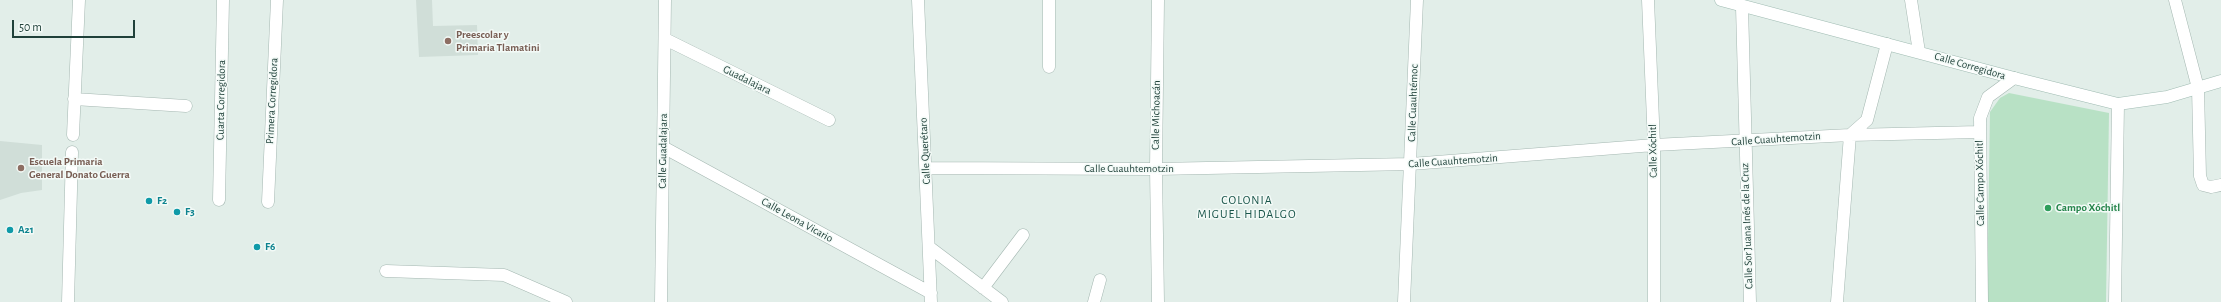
<!DOCTYPE html>
<meta charset="utf-8">
<style>
body{margin:0}
#map{position:relative;width:2221px;height:302px;overflow:hidden;background:#e2eee9;font-family:"Alegreya Sans",sans-serif}
canvas{display:block}
.scale{position:absolute;left:12px;top:20px;width:123px;height:18px;box-sizing:border-box;border:2px solid #20413a;border-top:0;padding-left:5px;font-size:12px;line-height:14px;white-space:nowrap;color:#20413a;-webkit-text-stroke:3px #f3faf7;paint-order:stroke}
</style>
<div id="map">
<canvas width="2221" height="302"></canvas>
<div class="scale">50 m</div>
</div>
<script>
const c = document.querySelector('canvas').getContext('2d');
c.lineJoin = 'round';
function fillPath(path, color) {
  c.fillStyle = color;
  c.fill(path, 'evenodd');
}
function stroke(path, color, width, dash) {
  c.strokeStyle = color;
  c.lineWidth = width;
  c.lineCap = dash ? 'butt' : 'round';
  c.setLineDash(dash || []);
  c.stroke(path);
}
function drawText(font, color, halo, rows, align = 'center') {
  c.font = font + ' "Alegreya Sans",sans-serif';
  c.lineWidth = 3;
  c.setLineDash([]);
  c.textBaseline = 'middle';
  c.strokeStyle = halo;
  c.fillStyle = color;
  for (const [text, x, y, turn = 0] of rows) {
    c.save();
    c.translate(x, y);
    c.rotate((+turn || 0) * Math.PI / 180);
    c.textAlign = isNaN(turn) ? turn : align;
    if (halo) c.strokeText(text, 0, 0);
    c.fillText(text, 0, 0);
    c.restore();
  }
}
const built = new Path2D(`
 M416,0H432L433,26L477,25L478,55L419,57Z
 M0,141L42,145V190L21,193L0,200Z`);
const green = new Path2D(`
 M2009,93L2109,113L2106,302H1987L1990,112L2000,98Z`);
const street = new Path2D(`
 M918,0L931,302
 M1158,0L1156,169L1158,302
 M1648,0L1654,145V302
 M1911,0L1919,52
 M2175,0L2198,88L2200,176L2203,185L2211,187L2221,185
 M1742,7L1750,302
 M665,39L829,120
 M1049,67V0
 M74,99L186,106
 M73,135L79,0
 M663,147L931,293
 M926,168L1156,169L1411,164L1654,145L1850,135L1979,132
 M219,200L223,0
 M268,202L277,0
 M929,247L1002,302
 M386,271L504,275L566,302
 M983,288L1023,235
 M68,302L72,152
 M661,302L665,0
 M1094,302L1100,280
 M1404,302L1417,0
 M1837,302L1850,135L1867,120L1887,44
 M1982,302L1980,118L1988,97L2014,78
 M2115,302L2118,104`);
const secondary = new Path2D(`
 M1721,0L2014,78L2118,104L2167,97L2221,81`);
const markers = [
 [448,41,4,"#8d6e63"],
 [21,168,4,"#8d6e63"],
 [149,201,4,"#0f9aa8"],
 [2048,208,4,"#2e9e5b"],
 [177,212,4,"#0f9aa8"],
 [10,230,4,"#0f9aa8"],
 [257,247,4,"#0f9aa8"]
];
const educationNames = [
 ["Preescolar y",456,35],
 ["Primaria Tlamatini",456,48],
 ["Escuela Primaria",29,162],
 ["General Donato Guerra",29,175]
];
const streetNames = [
 ["Calle Corregidora",1970,66,16],
 ["Guadalajara",747,80,26],
 ["Cuarta Corregidora",221,100,-89],
 ["Primera Corregidora",272,101,-87],
 ["Calle Cuauhtémoc",1413,103,-88],
 ["Calle Michoacán",1156,115,-89],
 ["Calle Cuauhtemotzin",1776,139,-4],
 ["Calle Guadalajara",663,151,-89],
 ["Calle Querétaro",925,151,-93],
 ["Calle Xóchitl",1653,151,-91],
 ["Calle Cuauhtemotzin",1453,161,-4],
 ["Calle Cuauhtemotzin",1129,169],
 ["Calle Campo Xóchitl",1980,183,-91],
 ["Calle Leona Vicario",797,220,29],
 ["Calle Sor Juana Inés de la Cruz",1747,226,-92]
];
const cultureNames = [
 ["F2",157,201],
 ["F3",185,212],
 ["A21",18,230],
 ["F6",265,247]
];
const leisureNames = [
 ["Campo Xóchitl",2056,208]
];
const neighbourhoodNames = [
 ["COLONIA",1247,200],
 ["MIGUEL HIDALGO",1247,214]
];
fillPath(built, '#d0ded8');
fillPath(green, '#b8e1c5');
stroke(street, '#a4b7b1', 13);
stroke(secondary, '#9fbbb2', 13);
stroke(street, '#fff', 12);
stroke(secondary, '#fff', 12);
for (const [x, y, r, color] of markers) {
  const dot = new Path2D();
  dot.arc(x, y, r, 0, 2 * Math.PI);
  c.fillStyle = color;
  c.fill(dot);
  stroke(dot, '#f3faf7', 1.5);
}
drawText('bold 11px', '#785e54', '#f3faf7', educationNames, 'left');
drawText('11px', '#20413a', '#f3faf7', streetNames);
drawText('bold 11px', '#0d838f', '#f3faf7', cultureNames, 'left');
drawText('bold 11px', '#27864d', '#f3faf7', leisureNames, 'left');
c.letterSpacing = '1px';
drawText('12px', '#19554a', '#f3faf7', neighbourhoodNames);
c.letterSpacing = '0px';
</script>
